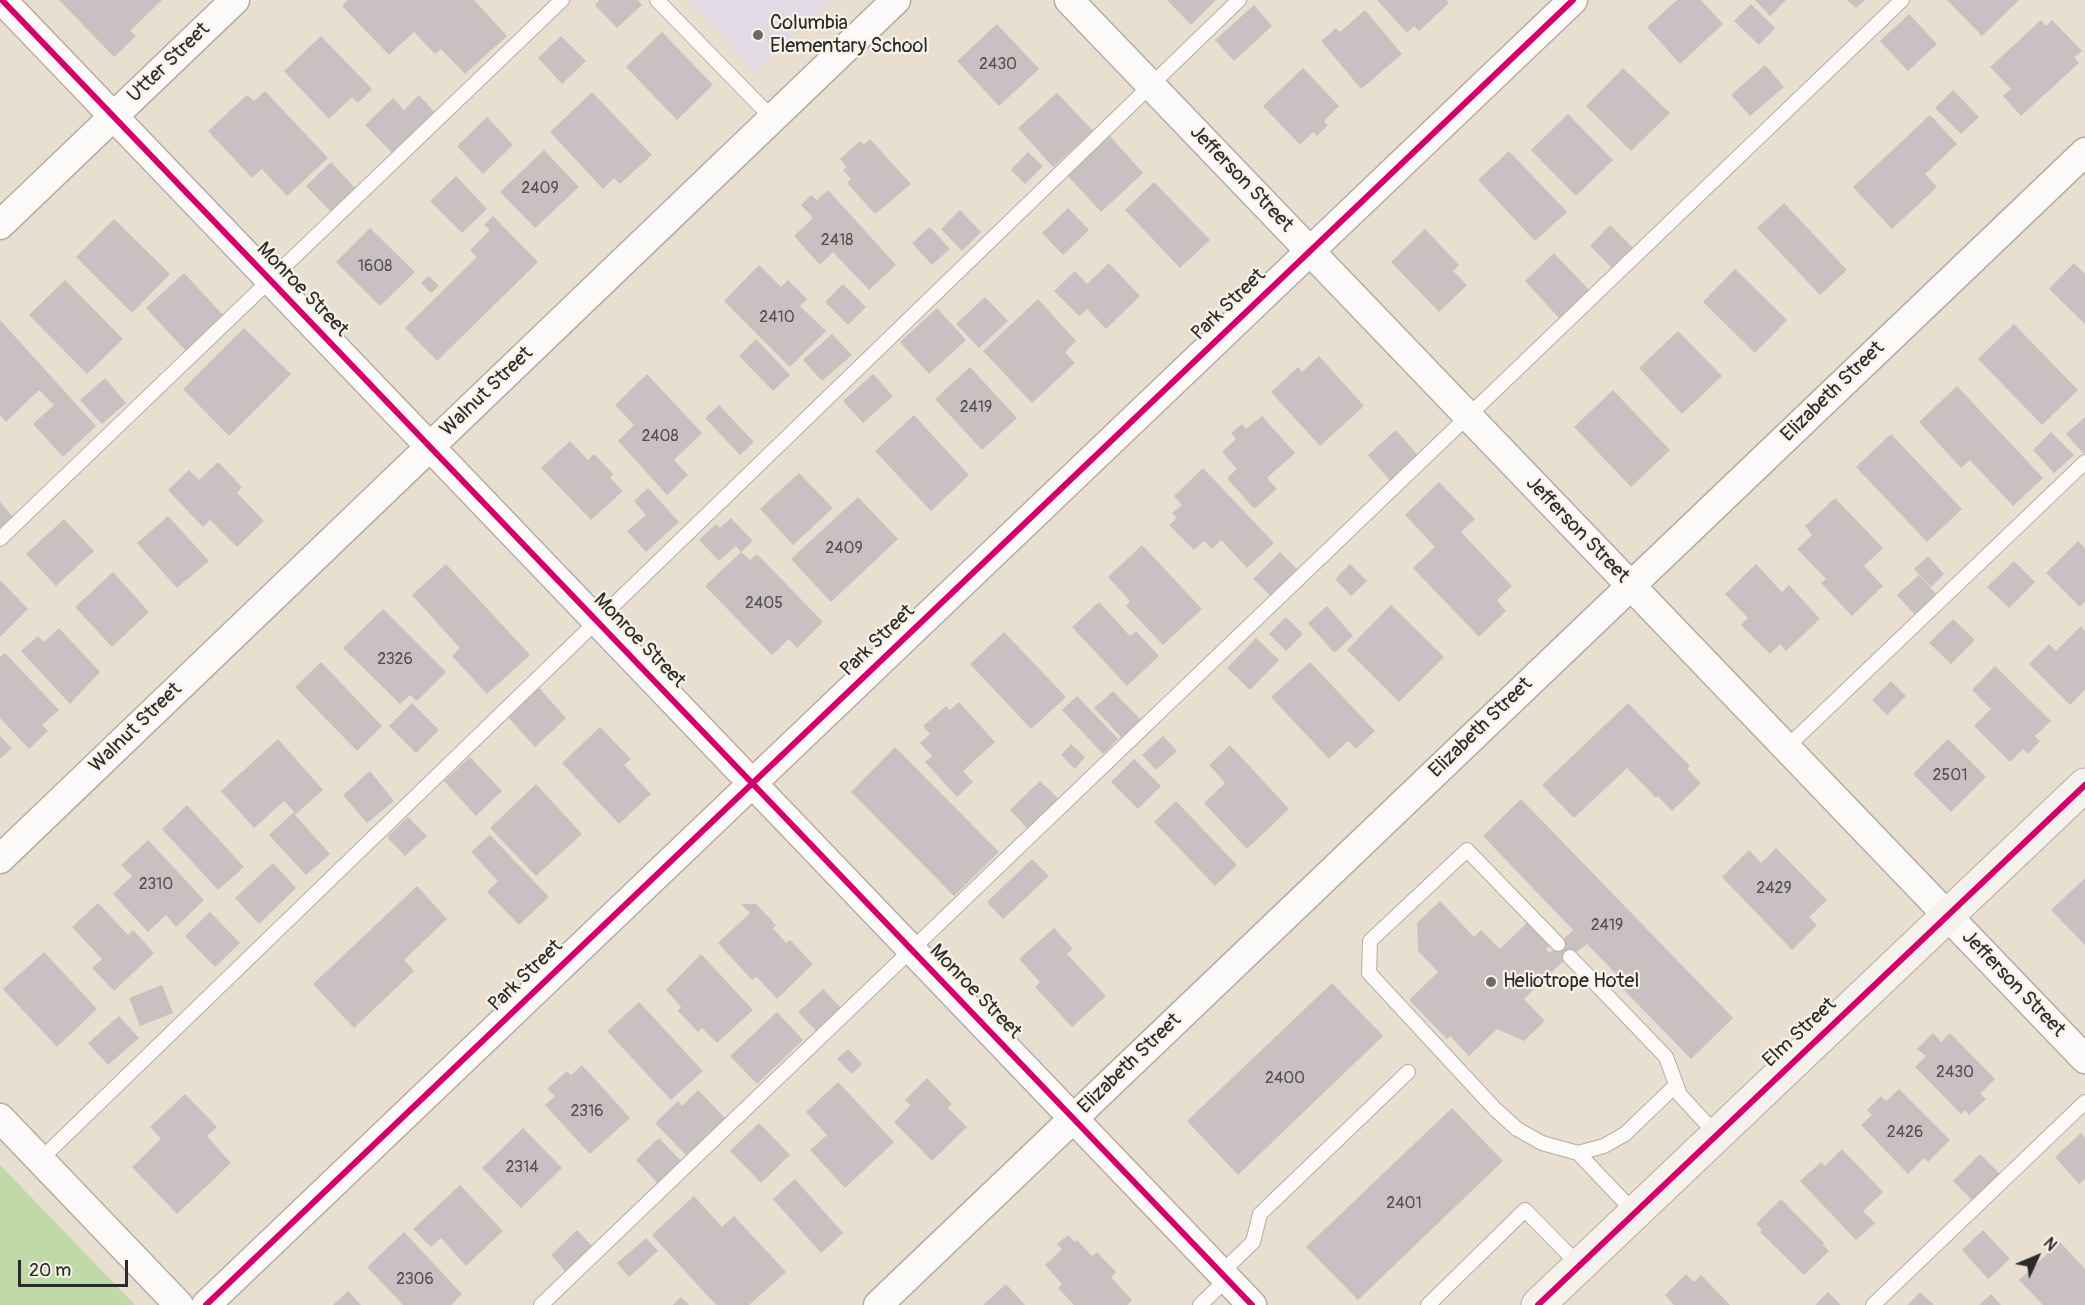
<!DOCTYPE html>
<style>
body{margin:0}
#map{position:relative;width:2085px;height:1305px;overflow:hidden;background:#e8dfd0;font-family:Pangolin,sans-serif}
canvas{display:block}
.north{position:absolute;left:2007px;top:1227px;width:60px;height:60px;-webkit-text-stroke:4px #f7f3e8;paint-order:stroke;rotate:46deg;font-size:16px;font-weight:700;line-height:24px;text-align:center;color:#2b2b2b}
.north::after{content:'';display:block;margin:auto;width:21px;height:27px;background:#2b2b2b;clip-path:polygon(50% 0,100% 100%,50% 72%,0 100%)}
.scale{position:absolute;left:18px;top:1260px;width:110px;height:27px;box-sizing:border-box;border:3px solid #2b2b2b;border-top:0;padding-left:8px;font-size:18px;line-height:21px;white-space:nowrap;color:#2b2b2b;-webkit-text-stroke:4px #f7f3e8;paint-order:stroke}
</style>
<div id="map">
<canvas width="2085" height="1305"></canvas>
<div class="north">N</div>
<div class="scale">20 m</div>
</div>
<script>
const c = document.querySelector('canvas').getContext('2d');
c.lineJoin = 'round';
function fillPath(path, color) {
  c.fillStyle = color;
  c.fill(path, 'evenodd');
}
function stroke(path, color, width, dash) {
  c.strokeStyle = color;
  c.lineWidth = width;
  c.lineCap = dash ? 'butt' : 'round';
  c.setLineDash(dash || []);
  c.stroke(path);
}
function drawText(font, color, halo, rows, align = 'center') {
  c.font = font + ' Pangolin,sans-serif';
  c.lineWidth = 4.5;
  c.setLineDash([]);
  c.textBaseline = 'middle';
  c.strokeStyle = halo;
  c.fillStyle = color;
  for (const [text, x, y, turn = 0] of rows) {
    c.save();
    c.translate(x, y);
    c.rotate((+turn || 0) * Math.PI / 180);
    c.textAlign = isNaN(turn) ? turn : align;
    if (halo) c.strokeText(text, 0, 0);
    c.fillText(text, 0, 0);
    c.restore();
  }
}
const built = new Path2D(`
 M688,0H830L756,71Z`);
const green = new Path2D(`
 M0,1165L135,1305H0Z`);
const building = new Path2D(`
 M59,0H162L130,31L136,36L114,57Z
 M348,0H474L507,36L465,74L441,49L435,54L414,32L389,55L342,6Z
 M599,0H638L642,5L617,28L595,5Z
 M1167,0H1216L1191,25Z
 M1377,0H1446L1449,3L1419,31L1414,26L1407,33Z
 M1677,0H1701L1723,24L1680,64L1647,27Z
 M1755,0H1786L1770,16Z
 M1847,0H1865L1856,8Z
 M1947,0H2019L1982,36Z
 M1751,4L1775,28L1759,45L1734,21Z
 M1254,5L1272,26L1234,61L1215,40Z
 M1365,10L1402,54L1361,89L1321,41L1336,28L1340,32Z
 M1909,14L1937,44L1908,71L1880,41Z
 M2041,20L2046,26L2052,20L2082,51L2074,57L2079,63L2021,116L2003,96L2011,89L1990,67Z
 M997,24L1039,69L999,106L957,61Z
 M662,32L713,85L677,120L626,67Z
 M321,36L372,89L358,103L352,97L329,119L284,71Z
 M561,36L586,61L562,84L538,58Z
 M1765,65L1784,87L1750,116L1731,95Z
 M1303,68L1339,106L1324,121L1328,125L1317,136L1313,132L1300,145L1263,106Z
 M1623,68L1670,113L1631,151L1586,106Z
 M1953,90L1979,117L1961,134L1935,108Z
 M265,91L328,158L287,196L262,169L252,178L208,131L247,95L254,101Z
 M592,92L652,155L620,184L614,178L603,189L550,132Z
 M1057,93L1093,131L1053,167L1018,128Z
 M419,95L436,114L394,155L365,125L393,98L404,110Z
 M1568,114L1613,160L1576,196L1531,150Z
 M1930,115L1957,144L1925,174L1937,187L1892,229L1853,187Z
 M487,117L513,145L483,174L457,146Z
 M1110,136L1143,173L1101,212L1067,175Z
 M870,139L911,184L875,214L847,183L851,179L843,170L847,167L840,159L860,141L864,145Z
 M544,150L579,187L535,228L500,192Z
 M1509,151L1567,212L1535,241L1478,180Z
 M1028,152L1043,166L1025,184L1011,170Z
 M331,162L356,189L331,212L306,186Z
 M456,176L487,209L462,233L430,201Z
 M1154,182L1210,240L1180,268L1125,210Z
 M828,190L896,265L869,290L833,252L820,265L794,236L813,218L801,205L811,195L817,200Z
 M1784,203L1847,270L1820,295L1757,228Z
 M1068,208L1089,230L1063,255L1042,233Z
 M960,210L981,232L962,251L941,229Z
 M493,216L538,262L437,361L405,328L477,257L470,250L490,230L484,225Z
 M114,219L170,274L132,313L76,257Z
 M1610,225L1634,249L1614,270L1590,246Z
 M930,227L950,249L932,265L912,243Z
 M370,228L415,272L380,306L336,262Z
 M1425,229L1459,265L1453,271L1467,285L1439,312L1391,262Z
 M1554,253L1589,290L1559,318L1525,281Z
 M1109,263L1140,296L1106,329L1087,309L1079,316L1054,291L1075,271L1087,284Z
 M2074,263L2085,274V324L2049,289Z
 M759,265L781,287L788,280L807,299L800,306L826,331L790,367L724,301Z
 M1735,269L1787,320L1755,353L1703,302Z
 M184,273L224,316L186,351L146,308Z
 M429,276L439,286L431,293L421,283Z
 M65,280L123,339L87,374L29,315Z
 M843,284L866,307L848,325L825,302Z
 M985,297L1008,321L979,348L956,324Z
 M1038,299L1076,341L1065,352L1075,363L1032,403L983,351Z
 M937,308L966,340L929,374L900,342Z
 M0,320L96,426L63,457L33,424L54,405L39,390L6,422L0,415Z
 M2014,324L2078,390L2042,425L1978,359Z
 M244,328L291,374L229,436L183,389Z
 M1678,331L1722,376L1682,414L1639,368Z
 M832,334L852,355L822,381L803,360Z
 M756,339L790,375L773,391L739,356Z
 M1319,356L1364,406L1320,446L1271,392L1298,367L1302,372Z
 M970,367L1017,418L982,450L935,399Z
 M647,374L702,433L674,460L688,475L667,495L618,441L634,425L615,405Z
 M873,374L893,396L863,423L843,401Z
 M105,378L126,403L102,424L80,400Z
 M1957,386L2043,478L2013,506L1970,460L1961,468L1919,422Z
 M1613,390L1670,450L1631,487L1574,427Z
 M719,405L754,442L740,455L705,418Z
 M914,415L969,475L931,511L875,451Z
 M1262,416L1295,453L1267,478L1277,489L1254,509L1227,478L1237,469L1222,452L1236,439L1231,433L1242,424L1246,429Z
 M2085,417V455L2066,434Z
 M1396,430L1420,458L1392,483L1368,455Z
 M2051,432L2074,455L2054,473L2033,450Z
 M1891,434L1962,509L1927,542L1856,467Z
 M570,441L588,460L594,454L613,474L610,478L623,491L591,520L541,468Z
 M218,462L242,487L237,493L264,521L237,547L210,520L203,527L168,490L189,470L199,480Z
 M1203,468L1274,543L1247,568L1221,540L1212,549L1204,541L1194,550L1169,525L1177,518L1172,513L1182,505L1174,496Z
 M799,473L833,508L793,545L760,509Z
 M1439,482L1475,519L1461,532L1512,586L1497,600L1506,611L1479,637L1413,568L1435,547L1405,515Z
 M648,488L679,522L646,552L627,531L646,515L634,501Z
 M858,497L898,539L831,602L791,559Z
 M1835,498L1883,548L1864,566L1883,586L1852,616L1821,583L1826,579L1797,549L1812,535L1805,526Z
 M0,502L14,518L0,531Z
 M168,516L209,561L177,588L137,543Z
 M731,518L753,541L741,552L750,560L757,554L823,622L797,648L789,639L772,655L705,586L741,552L736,546L719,561L699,540L716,524L720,528Z
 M64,519L94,551L56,586L26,554Z
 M2078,541L2085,548V602L2080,607L2046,573Z
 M1142,545L1202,609L1163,645L1126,606L1130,601L1108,577Z
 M1280,552L1300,572L1273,598L1253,579Z
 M1928,556L1944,574L1931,587L1914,569Z
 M2014,561L2035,582L2009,608L1987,587Z
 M446,564L530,655L487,694L452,656L460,648L412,595Z
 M1350,564L1367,581L1351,596L1335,579Z
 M1756,564L1782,592L1789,585L1820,619L1786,651L1780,644L1770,654L1741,625L1748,618L1725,594Z
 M113,572L149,612L112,647L75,607Z
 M1919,575L1938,596L1916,616L1897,595Z
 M0,580L28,609L0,637Z
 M1099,602L1130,636L1136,631L1159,656L1127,686L1072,627Z
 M1391,605L1444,657L1399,702L1347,650Z
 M1327,606L1353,636L1334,653L1308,623Z
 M383,609L446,672L417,701L410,695L400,704L343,648Z
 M1286,617L1303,634L1286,651L1269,634Z
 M1953,619L1975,640L1951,664L1929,643Z
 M2081,626L2085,631V690L2070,705L2029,664L2049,644L2056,651Z
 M59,628L100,672L70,704L21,651L38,636L44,642Z
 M1004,632L1066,697L1031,729L970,664Z
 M1256,638L1279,660L1250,690L1227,668Z
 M5,653L59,710L42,725L48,731L29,749L0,718V657Z
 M321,662L382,726L357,751L295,687Z
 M1310,662L1375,731L1356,749L1348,741L1329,759L1271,697Z
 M1995,666L2051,721L2035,736L2040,741L2028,754L2023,749L2010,762L1974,726L1991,709L1972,690Z
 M1891,681L1906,696L1887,715L1872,700Z
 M539,688L566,718L535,747L508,717Z
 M1113,691L1141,720L1122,738L1094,708Z
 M1077,696L1118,739L1103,754L1062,710Z
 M959,702L995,742L963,771L973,782L957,797L925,762L932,756L920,743L930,734L923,726L946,706L950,710Z
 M412,703L439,730L416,753L389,726Z
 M1628,703L1690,766L1687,769L1701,783L1672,811L1658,796L1656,798L1627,768L1574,818L1542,785Z
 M600,727L631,759L624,765L651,794L619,824L562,763Z
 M0,736L12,748L0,759Z
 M1163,736L1177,751L1156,770L1142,755Z
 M278,739L323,790L295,815L330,854L306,875L269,835L294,812L284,801L254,828L221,791Z
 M1948,739L1986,777L1951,812L1913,774Z
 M1071,744L1085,757L1075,769L1061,755Z
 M1230,745L1289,809L1247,849L1204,803L1225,783L1209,765Z
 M895,747L999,852L954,896L851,792Z
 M470,757L502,791L476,816L444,781Z
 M1134,759L1161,786L1138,809L1111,782Z
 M370,771L394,801L367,823L343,795Z
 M1040,781L1060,800L1029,830L1010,810Z
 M536,784L582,834L536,876L490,828Z
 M1521,799L1733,1018L1691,1059L1621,987L1622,980L1587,944L1560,964L1524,999L1545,1021L1524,1041L1497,1029L1469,1056L1450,1036L1447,1039L1409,1000L1438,972L1418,951L1417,923L1440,901L1474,937L1481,930L1500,949L1529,921L1551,944L1546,949L1550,953L1573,930L1483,836Z
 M1176,801L1237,865L1215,886L1154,822Z
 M187,805L244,867L218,890L162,829Z
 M408,817L427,836L405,856L387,837Z
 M490,835L549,897L519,925L487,892L498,881L471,852Z
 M148,840L204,900L176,927L166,915L148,932L113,894L132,876L121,865Z
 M1776,848L1827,900L1809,917L1817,925L1792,950L1722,877L1749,850L1761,863Z
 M1032,859L1049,876L1003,919L987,902Z
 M273,863L296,888L259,924L235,898Z
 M2085,878V945L2051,910Z
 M417,886L447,919L404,960L414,971L354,1028L313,984Z
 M98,903L128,935L133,930L154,953L114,991L92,968L102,959L72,927Z
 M741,904H756L776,925L773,928L786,943L790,940L813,964L777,999L757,977L752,980L718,943L750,913Z
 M210,912L240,943L215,967L185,936Z
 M1054,928L1073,949L1067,954L1106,996L1072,1027L1035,987L1040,982L1019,959Z
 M44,952L97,1009L57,1047L3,989Z
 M701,954L753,1010L717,1043L702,1028L698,1032L678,1011L681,1007L666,990Z
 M1332,983L1383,1036L1238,1175L1187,1121Z
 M162,985L173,1013L140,1026L129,998Z
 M823,989L843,1010L818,1033L798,1012Z
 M639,1002L703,1071L671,1100L607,1031Z
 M777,1012L803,1040L757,1084L730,1056Z
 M119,1016L139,1038L108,1065L88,1043Z
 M1933,1033L1941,1042L1950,1033L1995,1079L1980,1094L1986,1099L1969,1115L1965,1110L1961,1114L1915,1067L1926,1056L1917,1049Z
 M848,1049L862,1064L852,1074L837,1059Z
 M582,1065L630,1118L590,1154L545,1105L555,1096L547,1089L567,1071L571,1075Z
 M927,1078L952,1104L948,1108L967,1127L932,1161L894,1122L911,1105L905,1100Z
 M838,1082L894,1142L845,1188L810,1150L827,1135L806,1112Z
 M1899,1089L1950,1140L1928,1162L1924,1158L1908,1174L1861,1125L1872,1115L1867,1110L1881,1096L1886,1101Z
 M698,1090L725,1118L686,1155L655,1123L678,1101L682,1106Z
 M185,1094L217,1127L207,1136L231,1163L177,1214L132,1167L161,1139L150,1127Z
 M1452,1108L1503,1161L1358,1300L1306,1247Z
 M759,1123L790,1155L761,1183L730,1151Z
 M523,1128L562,1168L521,1208L482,1168Z
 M2081,1133L2085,1138V1179L2079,1184L2055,1157Z
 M659,1138L683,1163L660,1186L636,1160Z
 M1842,1149L1883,1192L1863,1211L1875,1223L1856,1240L1800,1181L1821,1162L1825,1166Z
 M1980,1154L2000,1174L1973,1201L1953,1181Z
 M795,1179L843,1233L821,1253L773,1199Z
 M460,1185L503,1231L466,1266L441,1238L431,1247L413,1229Z
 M694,1196L722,1227L734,1216L786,1272L749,1305H716L652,1235Z
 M1781,1199L1824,1243L1823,1245L1829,1251L1804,1275L1760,1232L1762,1230L1756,1224Z
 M577,1230L592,1246L565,1271L551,1255Z
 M1983,1230L2010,1259L1988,1279L1962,1250Z
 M404,1232L462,1294L451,1305H403L367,1267Z
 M1068,1235L1075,1242L1077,1240L1092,1256L1097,1252L1116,1272L1111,1277L1132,1300L1127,1305H1074L1058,1288L1062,1284L1045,1265L1062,1249L1057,1244Z
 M646,1238L658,1251L629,1277L617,1263Z
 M2060,1242L2085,1269V1305H2043L2019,1280Z
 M1686,1274L1694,1282L1701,1275L1730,1305H1674L1665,1295Z
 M1006,1284L1025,1305H983Z
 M348,1291L361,1305H333Z
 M1828,1292L1841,1305H1815Z
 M1920,1292L1934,1305H1908Z
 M1991,1294L2001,1305H1979Z
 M681,1297L689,1305H673Z`);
const lane = new Path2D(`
 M657,0L772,118
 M0,539L562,0
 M1786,748L2085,462
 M1558,944L1467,850L1370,941L1369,973L1495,1109L1517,1129L1542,1143L1578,1153L1635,1213
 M1570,957L1666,1057L1680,1095L1717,1135
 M1578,1153L1604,1146L1625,1134L1676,1085
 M40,1160L1239,0
 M1221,1273L1253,1242L1260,1214L1408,1072
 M541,1305L1902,0
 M1200,1305L1227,1279
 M1428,1305L1525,1210L1579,1265
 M1873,1305L2085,1102`);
const street = new Path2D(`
 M2,0L1252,1305
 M1069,0L2085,1059
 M0,225L235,0
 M0,859L896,0
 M0,1118L179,1305
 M206,1305L1573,0
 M878,1305L2085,152`);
const secondary = new Path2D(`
 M1538,1305L2085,785`);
const cycleway = new Path2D(`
 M2,0L1252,1305
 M206,1305L1573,0
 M1538,1305L2085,785`);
const markers = [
 [758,35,6,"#6d6a65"],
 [1491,982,6,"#6d6a65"]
];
const numberNames = [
 ["2430",998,65],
 ["2409",540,189],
 ["2418",837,241],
 ["1608",375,267],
 ["2410",777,318],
 ["2419",976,408],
 ["2408",660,437],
 ["2409",844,549],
 ["2405",764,604],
 ["2326",395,660],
 ["2501",1950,776],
 ["2310",156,885],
 ["2429",1774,889],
 ["2419",1607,926],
 ["2430",1955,1073],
 ["2400",1285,1079],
 ["2316",587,1112],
 ["2426",1905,1133],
 ["2314",522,1168],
 ["2401",1404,1204],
 ["2306",415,1280]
];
const poiNames = [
 ["Columbia",770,24],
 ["Elementary School",770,47],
 ["Heliotrope Hotel",1503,982]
];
const streetNames = [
 ["Utter Street",169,63,-44],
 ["Jefferson Street",1241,179,46],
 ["Monroe Street",302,290,46],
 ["Park Street",1229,305,-44],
 ["Walnut Street",487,392,-44],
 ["Elizabeth Street",1833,392,-44],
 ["Jefferson Street",1577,530,46],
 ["Monroe Street",639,641,46],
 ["Park Street",878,641,-44],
 ["Walnut Street",136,728,-44],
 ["Elizabeth Street",1481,728,-44],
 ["Park Street",526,976,-44],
 ["Jefferson Street",2013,984,46],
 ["Monroe Street",975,992,46],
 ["Elm Street",1800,1033,-43],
 ["Elizabeth Street",1130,1064,-44]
];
fillPath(built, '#e2dae5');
fillPath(green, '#bfd9a7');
fillPath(building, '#cac0c1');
stroke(lane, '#b3ada3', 16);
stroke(street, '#b3ada3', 31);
stroke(secondary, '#b3ada3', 35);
stroke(lane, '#fcfaf8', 14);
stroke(street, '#fcfaf8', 28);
stroke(secondary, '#f5f2ed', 33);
stroke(cycleway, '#d6006c', 6);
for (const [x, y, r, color] of markers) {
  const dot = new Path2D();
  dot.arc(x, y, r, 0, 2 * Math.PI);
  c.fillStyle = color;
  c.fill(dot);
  stroke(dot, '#f7f3e8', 2);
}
drawText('16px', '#535050', null, numberNames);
drawText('20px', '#2b2b2b', '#f7f3e8', poiNames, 'left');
drawText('20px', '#2b2b2b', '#f7f3e8', streetNames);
</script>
